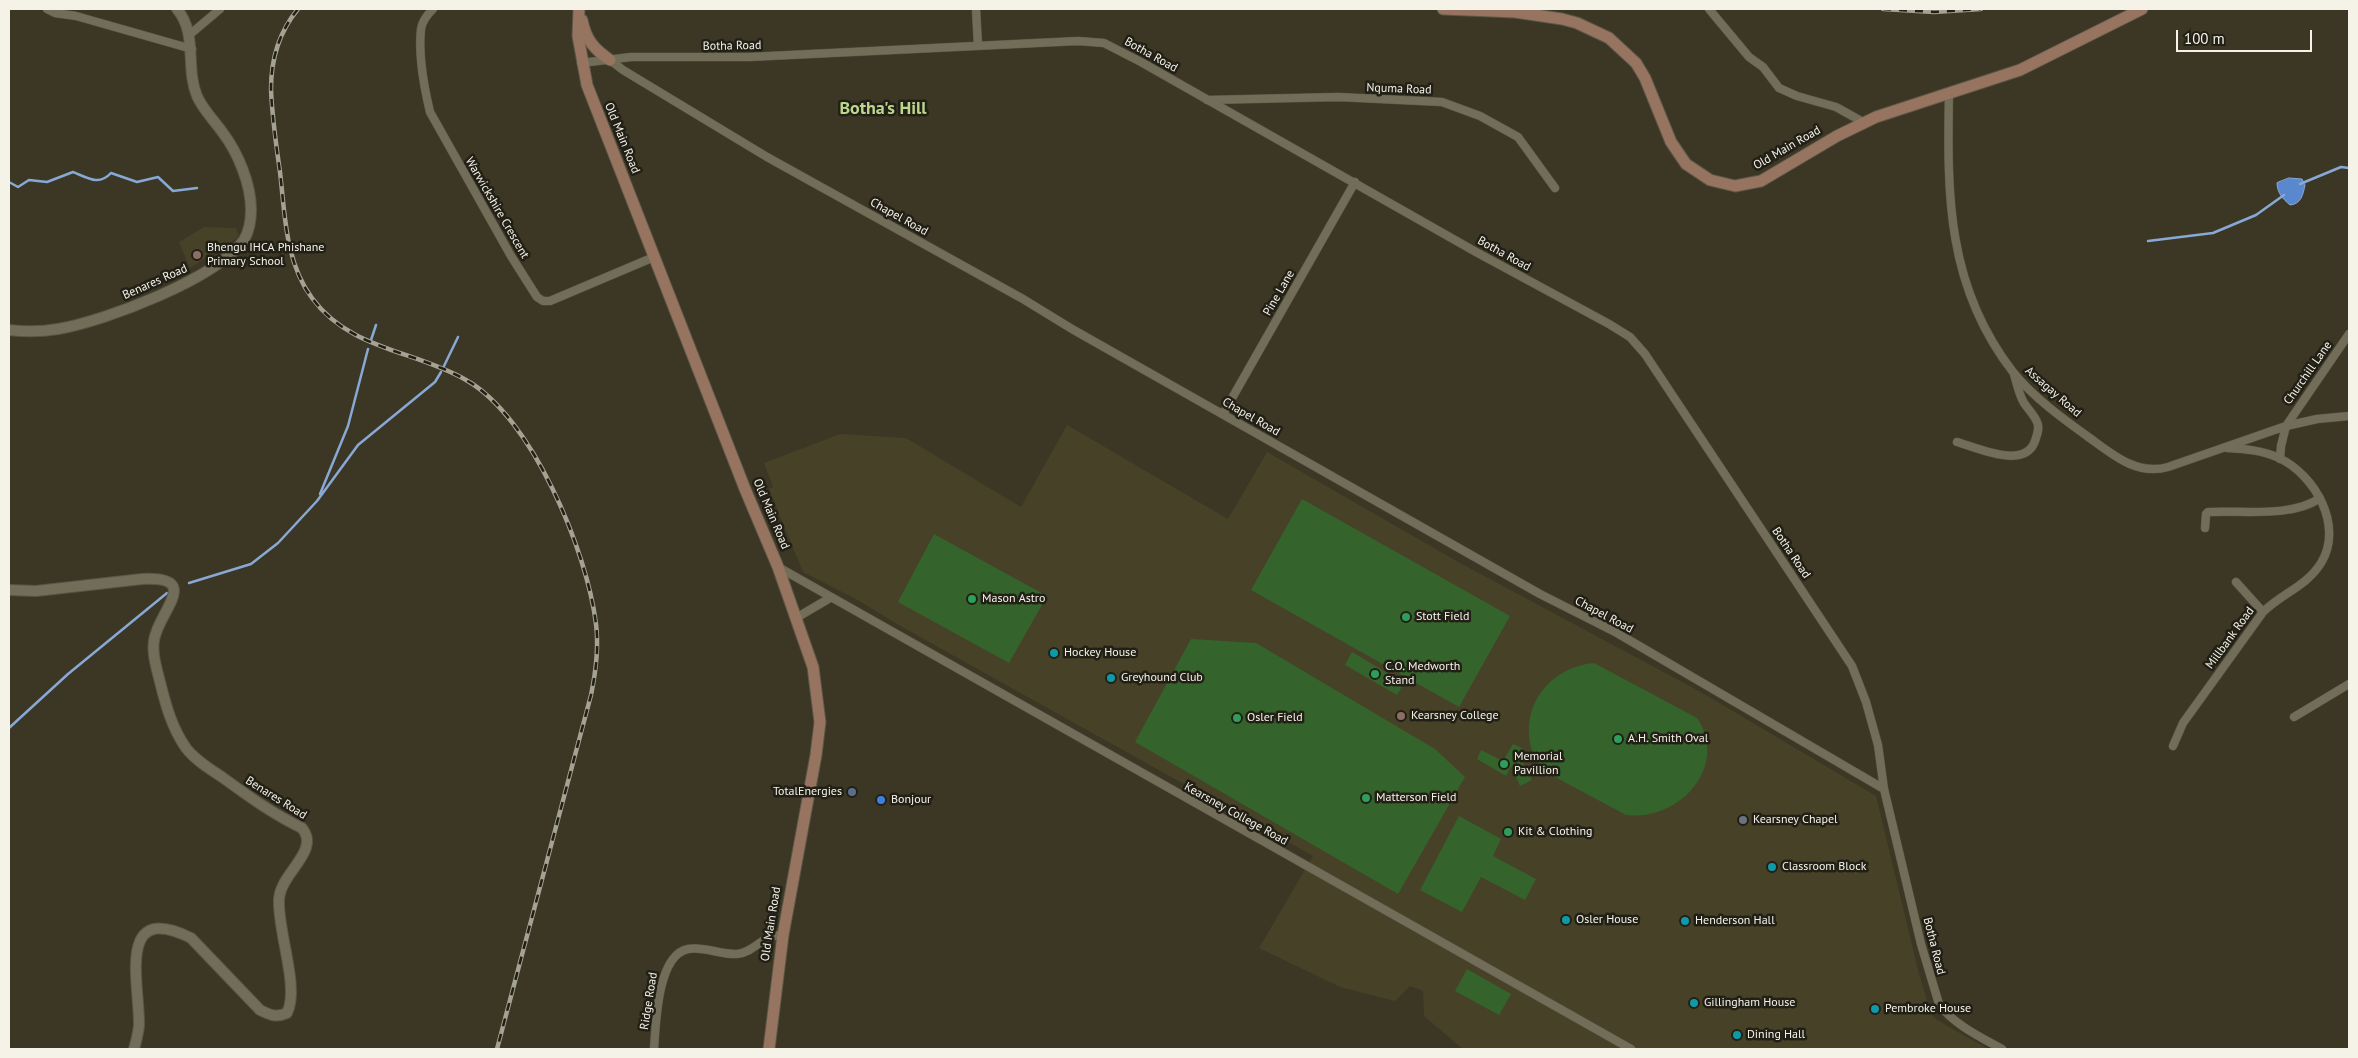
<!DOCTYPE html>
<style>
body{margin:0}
#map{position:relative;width:2358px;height:1058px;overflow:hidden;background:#3c3724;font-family:"PT Sans",sans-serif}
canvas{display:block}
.frame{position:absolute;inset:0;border:10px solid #f5f3e7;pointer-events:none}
.scale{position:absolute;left:2176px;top:30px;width:136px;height:22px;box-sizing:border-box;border:2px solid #f5f3e7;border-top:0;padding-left:6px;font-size:15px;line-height:18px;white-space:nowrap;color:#f5f3e7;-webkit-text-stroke:4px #211f16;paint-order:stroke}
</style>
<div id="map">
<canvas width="2358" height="1058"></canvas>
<div class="frame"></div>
<div class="scale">100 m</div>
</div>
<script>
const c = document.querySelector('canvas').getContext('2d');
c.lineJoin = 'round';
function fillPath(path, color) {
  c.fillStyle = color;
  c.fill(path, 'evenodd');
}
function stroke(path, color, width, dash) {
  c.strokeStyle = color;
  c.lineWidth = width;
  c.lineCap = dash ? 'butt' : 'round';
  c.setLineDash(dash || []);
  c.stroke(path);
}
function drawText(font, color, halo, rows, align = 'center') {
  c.font = font + ' "PT Sans",sans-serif';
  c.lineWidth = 5;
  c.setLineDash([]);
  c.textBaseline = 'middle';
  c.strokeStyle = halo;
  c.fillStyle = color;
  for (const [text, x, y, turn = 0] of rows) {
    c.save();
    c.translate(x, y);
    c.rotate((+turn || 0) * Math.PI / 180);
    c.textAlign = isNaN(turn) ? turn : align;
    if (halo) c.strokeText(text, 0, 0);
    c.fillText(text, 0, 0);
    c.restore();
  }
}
const built = new Path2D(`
 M204,227L236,228L239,237L190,268L179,242Z
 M1067,425L1228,519L1267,452L1460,563L1699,691L1876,796L1918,970L1931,1014L1937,1020L1988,1049H1463L1424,1016L1423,991L1410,986L1395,1001L1340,987L1259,948L1313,856L904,628L856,599L803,572L769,489L773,487L764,463L840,434L906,438L1021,507Z`);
const green = new Path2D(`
 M1302,499L1510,616L1459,707L1251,590Z
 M934,534L1047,596L1009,663L898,602Z
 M1191,639L1256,643L1435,749L1465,777L1398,894L1135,742Z
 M1352,652L1404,683L1397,695L1345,665Z
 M1594,663L1697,718C1730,767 1678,822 1626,815L1542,770C1510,724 1540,668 1594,663Z
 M1513,744L1524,749L1520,757L1532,780L1520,786L1511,766L1506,776L1477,759L1481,750L1503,761Z
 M1459,816L1501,839L1493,856L1536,879L1525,900L1481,877L1462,912L1420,890Z
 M1467,969L1511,994L1499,1015L1455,991Z`);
const water = new Path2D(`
 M2289,178L2302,179L2305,185C2303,195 2301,204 2290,205C2283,199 2277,193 2277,183Z`);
const stream = new Path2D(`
 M9,182L18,187L29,180L47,182L73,172C88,178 99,186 111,173L137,182L158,177L173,191L197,188
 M2300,184L2341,167L2349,168
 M2148,241L2213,233L2256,215L2284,195
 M371,340L376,325
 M444,366L458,337
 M320,494L348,426L368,349
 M189,583L251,564L278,543L317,501L358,445L435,382L441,372
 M9,728L68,674L167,593`);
const minor = new Path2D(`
 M47,9L55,13L76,16L192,49
 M433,9C427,15 422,21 421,29C418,56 424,87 430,112L511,256L537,297L543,301H550L654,257
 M976,9L978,46
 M1709,9L1749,57L1763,67L1779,88L1797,96L1836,107L1863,122
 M188,36L220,9
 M610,60L623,70L767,157L1023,299L1072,329L1540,594L1617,633L1884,789
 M581,63L631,57H749L1078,41L1104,43L1141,62L1476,252L1609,324L1630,337L1645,354L1852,666L1866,702L1878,745L1884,789L1921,944L1939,1004C1953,1024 1980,1037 2002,1049
 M1949,94C1947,196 1947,287 2013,372C2033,397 2062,418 2087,436C2112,454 2136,476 2168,467L2286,426L2317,419L2349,416
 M1207,100L1338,97L1442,102L1480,116L1518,137L1555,188
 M1223,414L1355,182
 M1957,442C1978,448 2025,470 2035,441C2037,435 2040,428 2037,422C2035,416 2028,409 2024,403C2019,395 2017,384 2014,374
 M2280,459L2281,446L2286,426L2349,334
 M2205,528L2206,514L2208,512C2242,510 2292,518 2320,498
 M778,567L1631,1049
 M2236,582L2263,612
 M796,618L830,598
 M2294,717L2349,684
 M2173,746L2183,723L2263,612C2281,594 2307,586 2321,563C2344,526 2315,475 2279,458C2262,450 2244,449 2227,448
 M654,1049C656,1024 657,955 688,949C704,946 721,955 737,954C750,953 757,943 768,938C772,936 778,935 783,935`);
const tertiary = new Path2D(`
 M9,330C25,332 41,332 58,329C105,321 216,279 244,240C249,231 251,220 251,210C251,184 238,153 223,133C214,120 203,110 197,96C185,67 198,34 177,9
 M9,590L36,591L142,579C199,576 164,607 156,633C150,648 156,666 160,682C166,706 172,728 186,748C195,760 210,769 222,777C248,796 273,814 302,828C321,851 281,872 279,899C277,930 300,988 287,1013C276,1018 270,1015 260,1010L191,938C115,900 140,985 139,1026C138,1034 136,1042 134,1049`);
const secondary = new Path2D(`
 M579,9L578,36L587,85L745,489L778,567L813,667L820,722L816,755L783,935L769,1049
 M1443,9L1515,12L1562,19L1577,23L1609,38L1636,63L1645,78L1671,142L1686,164L1710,180L1735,186L1761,181L1837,136L1876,117L2020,70L2142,9
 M582,20C586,40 594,49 610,60`);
const rail = new Path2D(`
 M298,9C279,32 271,59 271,89C272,117 276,144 280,172C285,214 285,262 312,298C350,350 414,350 466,380C532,417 587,551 596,624C599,648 596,671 591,695L497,1049
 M1883,9L1934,12L1981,9`);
const markers = [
 [197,255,5,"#8d6e63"],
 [972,599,5,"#2e9e5b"],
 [1406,617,5,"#2e9e5b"],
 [1054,653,5,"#0f9aa8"],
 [1375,674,5,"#2e9e5b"],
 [1111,678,5,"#0f9aa8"],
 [1401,716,5,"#8d6e63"],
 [1237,718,5,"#2e9e5b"],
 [1618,739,5,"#2e9e5b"],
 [1504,764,5,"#2e9e5b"],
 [852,792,5,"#5c6f8a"],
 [1366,798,5,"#2e9e5b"],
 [881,800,5,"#3f7fe0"],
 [1743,820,5,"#6b7280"],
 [1508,832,5,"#2e9e5b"],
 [1772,867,5,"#0f9aa8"],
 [1566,920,5,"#0f9aa8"],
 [1685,921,5,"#0f9aa8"],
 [1694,1003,5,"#0f9aa8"],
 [1875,1009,5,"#0f9aa8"],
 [1737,1035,5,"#0f9aa8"]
];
const streetNames = [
 ["Botha Road",732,46,-1],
 ["Botha Road",1151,55,29],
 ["Nquma Road",1399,89,2],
 ["Old Main Road",622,138,68],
 ["Old Main Road",1787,148,-30],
 ["Warwickshire Crescent",497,208,60],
 ["Chapel Road",899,217,29],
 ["Botha Road",1504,254,29],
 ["Benares Road",155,282,-24],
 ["Pine Lane",1279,293,-60],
 ["Churchill Lane",2308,373,-55],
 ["Assagay Road",2053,392,41],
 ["Chapel Road",1251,417,30],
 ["Old Main Road",771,514,67],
 ["Botha Road",1791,553,56],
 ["Chapel Road",1604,615,28],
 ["Millbank Road",2230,638,-54],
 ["Benares Road",276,798,32],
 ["Kearsney College Road",1236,814,29],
 ["Old Main Road",771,924,-81],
 ["Botha Road",1934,946,76],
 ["Ridge Road",649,1001,-81]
];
const poiNames = [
 ["Bhengu IHCA Phishane",207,248],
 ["Primary School",207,262],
 ["Mason Astro",982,599],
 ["Stott Field",1416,617],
 ["Hockey House",1064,653],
 ["C.O. Medworth",1385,667],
 ["Stand",1385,681],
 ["Greyhound Club",1121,678],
 ["Kearsney College",1411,716],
 ["Osler Field",1247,718],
 ["A.H. Smith Oval",1628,739],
 ["Memorial",1514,757],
 ["Pavillion",1514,771],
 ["TotalEnergies",842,792,"right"],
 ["Matterson Field",1376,798],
 ["Bonjour",891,800],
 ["Kearsney Chapel",1753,820],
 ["Kit & Clothing",1518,832],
 ["Classroom Block",1782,867],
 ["Osler House",1576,920],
 ["Henderson Hall",1695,921],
 ["Gillingham House",1704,1003],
 ["Pembroke House",1885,1009],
 ["Dining Hall",1747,1035]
];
const districtNames = [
 ["Botha's Hill",883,109]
];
fillPath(built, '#474127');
fillPath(green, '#34642b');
fillPath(water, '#5a88cf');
stroke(water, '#88a8d6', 1);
stroke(stream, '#88a8d6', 2.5);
stroke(minor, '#5a5645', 9);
stroke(tertiary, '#5a5645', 12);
stroke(secondary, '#5a5645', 13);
stroke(minor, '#726d58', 8);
stroke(tertiary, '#726d58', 10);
stroke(secondary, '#977460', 11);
stroke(rail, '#a5a293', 4.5);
stroke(rail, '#211f16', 2.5, [8]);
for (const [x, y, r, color] of markers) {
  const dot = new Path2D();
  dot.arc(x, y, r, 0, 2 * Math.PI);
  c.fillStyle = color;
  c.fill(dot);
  stroke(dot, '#211f16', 2);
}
drawText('12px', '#f5f3e7', '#211f16', streetNames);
drawText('12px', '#f5f3e7', '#211f16', poiNames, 'left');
drawText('bold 18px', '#bcd68d', '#211f16', districtNames);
</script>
